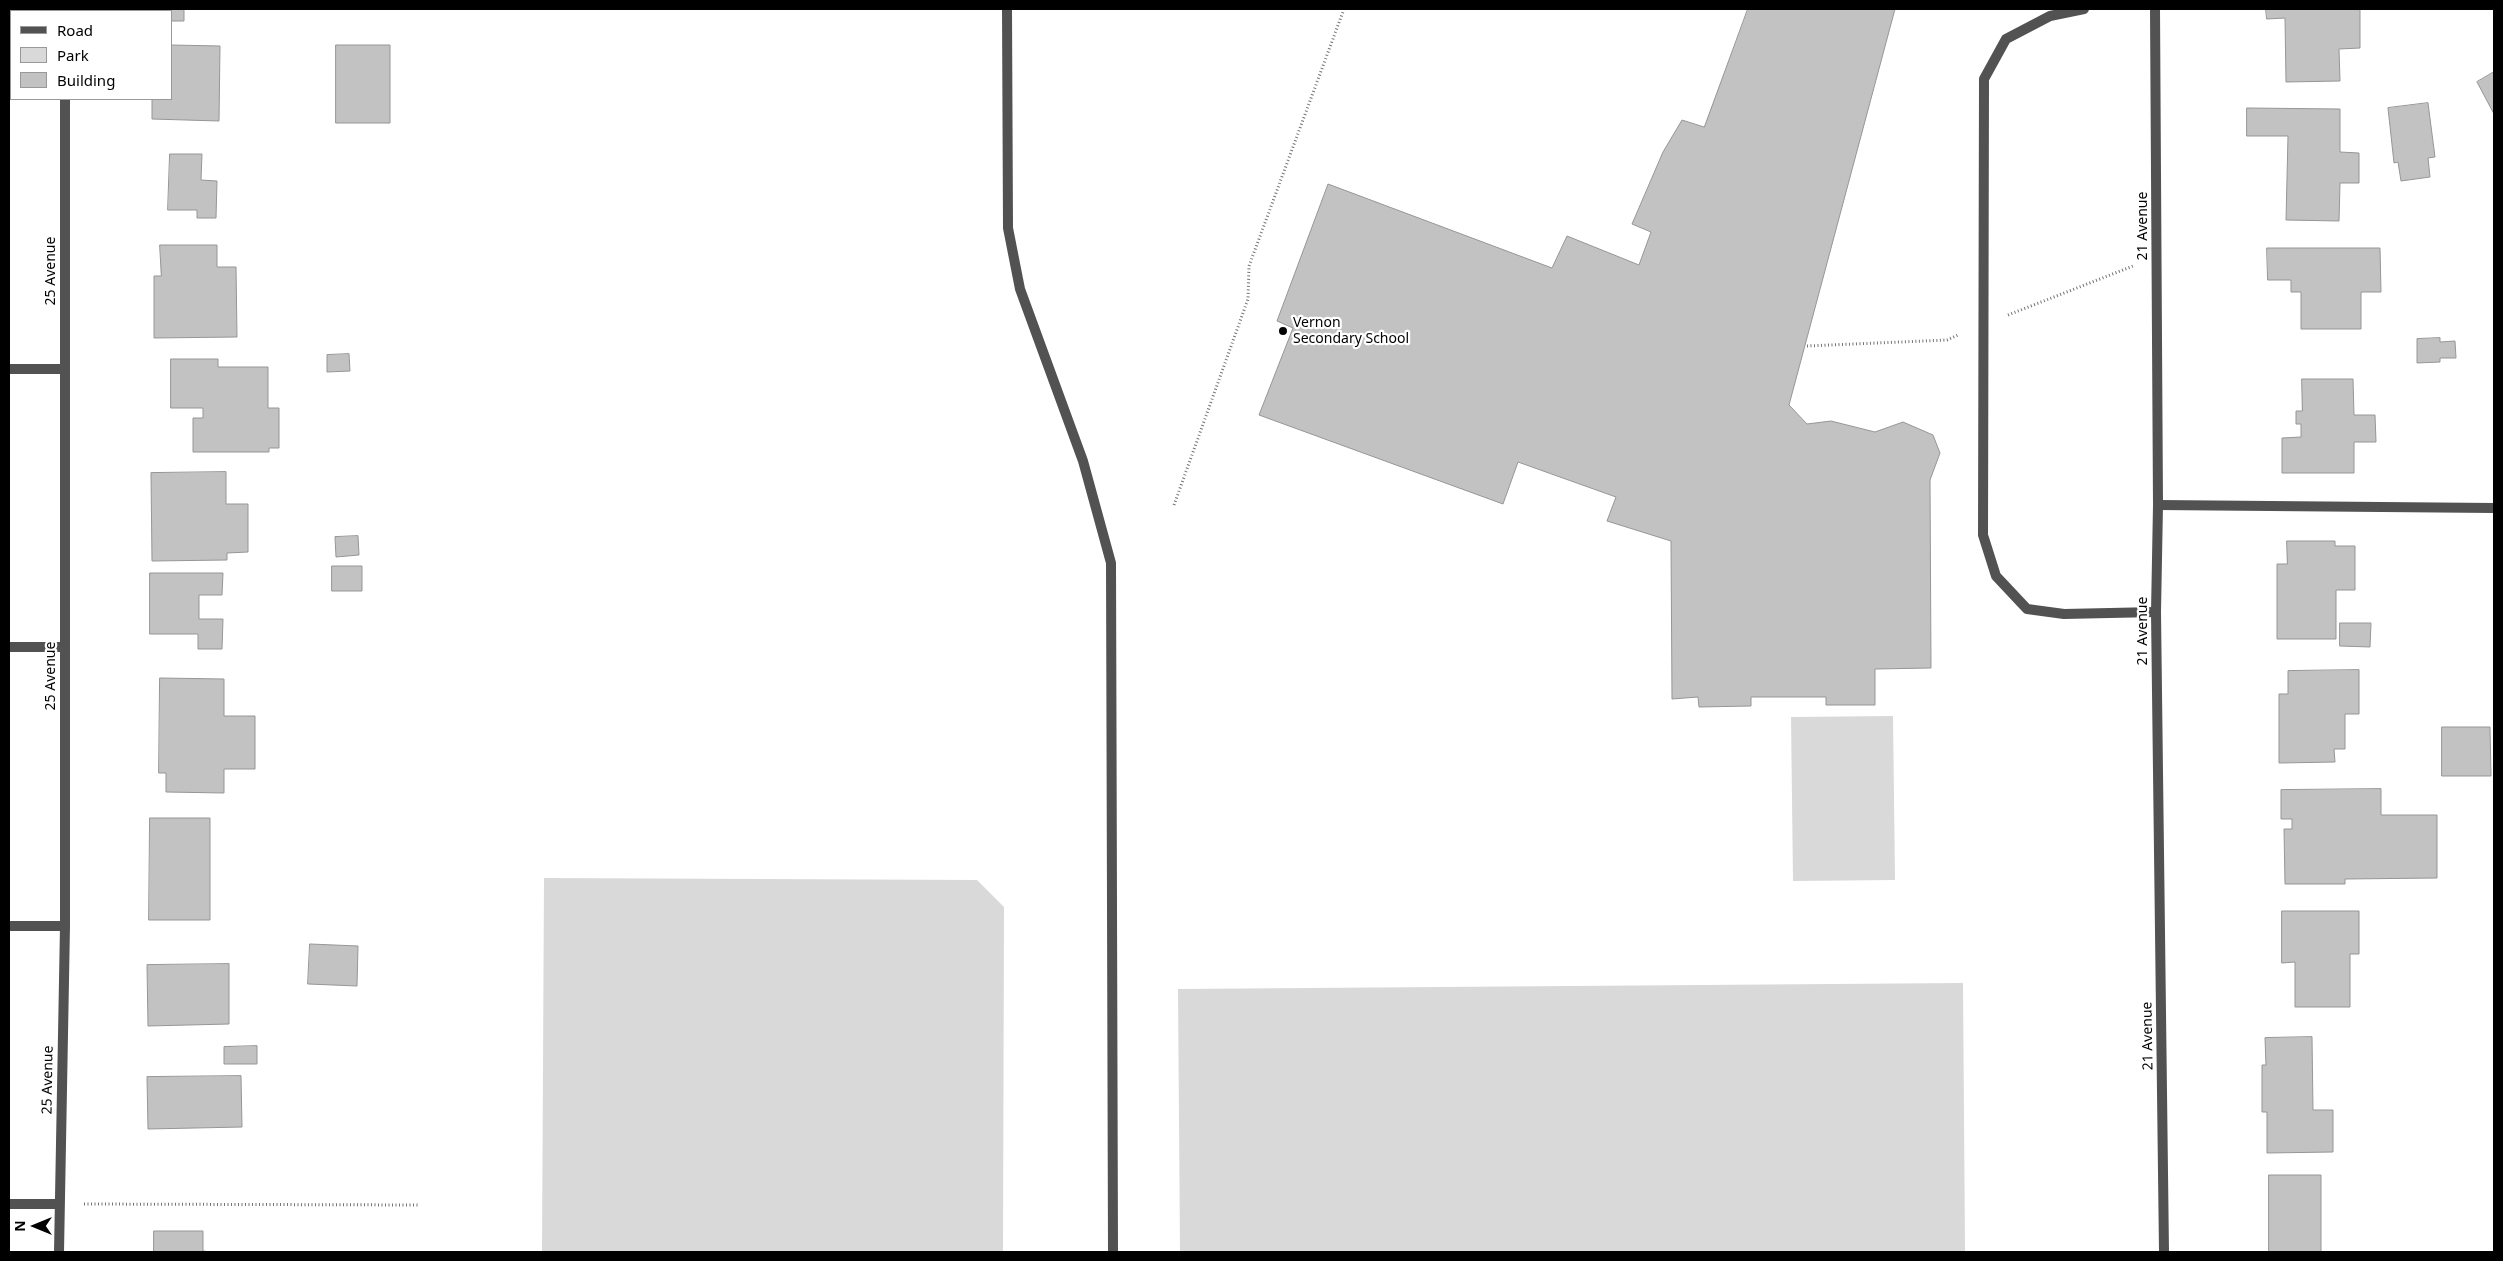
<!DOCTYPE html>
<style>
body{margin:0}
#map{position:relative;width:2503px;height:1261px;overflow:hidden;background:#fff;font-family:"Noto Sans",sans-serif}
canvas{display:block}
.frame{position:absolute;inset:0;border:10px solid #000;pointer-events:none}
.legend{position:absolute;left:10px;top:10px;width:162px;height:90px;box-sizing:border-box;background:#fff;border:1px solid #999;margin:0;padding:6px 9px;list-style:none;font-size:15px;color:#000}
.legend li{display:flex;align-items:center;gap:10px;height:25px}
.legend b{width:25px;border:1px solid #999}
.north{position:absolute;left:10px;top:1201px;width:50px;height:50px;-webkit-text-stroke:4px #fff;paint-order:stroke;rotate:270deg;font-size:14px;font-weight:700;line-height:20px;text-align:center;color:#000}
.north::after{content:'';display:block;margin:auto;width:18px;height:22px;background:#000;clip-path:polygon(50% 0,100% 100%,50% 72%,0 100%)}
</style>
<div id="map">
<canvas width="2503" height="1261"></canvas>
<div class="frame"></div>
<ul class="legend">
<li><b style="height:6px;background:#525252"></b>Road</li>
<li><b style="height:14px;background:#d9d9d9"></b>Park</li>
<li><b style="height:14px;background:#c2c2c2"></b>Building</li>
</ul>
<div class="north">N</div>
</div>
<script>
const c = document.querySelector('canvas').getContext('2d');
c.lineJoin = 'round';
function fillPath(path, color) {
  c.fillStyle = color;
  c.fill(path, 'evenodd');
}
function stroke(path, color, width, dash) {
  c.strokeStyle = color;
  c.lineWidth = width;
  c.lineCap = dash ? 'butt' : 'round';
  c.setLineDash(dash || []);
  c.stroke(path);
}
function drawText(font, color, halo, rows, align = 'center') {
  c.font = font + ' "Noto Sans",sans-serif';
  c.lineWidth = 4.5;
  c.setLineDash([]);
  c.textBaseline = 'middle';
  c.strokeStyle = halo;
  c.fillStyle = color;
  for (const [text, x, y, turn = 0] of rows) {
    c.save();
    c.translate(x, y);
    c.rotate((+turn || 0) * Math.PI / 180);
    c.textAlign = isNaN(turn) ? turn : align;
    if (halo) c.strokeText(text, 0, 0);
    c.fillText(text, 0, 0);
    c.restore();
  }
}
const green = new Path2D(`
 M1893,716L1895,880L1793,881L1791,717Z
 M544,878L977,880L1004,907L1003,1252H542Z
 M1963,983L1965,1252H1180L1178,989Z`);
const building = new Path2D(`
 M152,9H184V21H171V11H152Z
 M1748,9H1895L1789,405L1807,424L1831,421L1875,432L1903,422L1933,435L1940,453L1930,480L1931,668L1875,669V705H1826V697H1751V706L1699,707L1698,697L1672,699L1671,541L1607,521L1616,497L1518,462L1503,504L1259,415L1293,328L1277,321L1328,184L1552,268L1567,236L1639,265L1651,232L1632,224L1663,152L1682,120L1704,127Z
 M2266,9H2360V48L2339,49L2340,81L2286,82L2285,18L2267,19Z
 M171,45L220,46L219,121L152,119V99H171Z
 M336,45H390V123H336Z
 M2494,72V114L2477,82Z
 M2428,103L2435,157L2428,158L2430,177L2401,181L2398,162L2394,163L2388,108Z
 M2247,108L2340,109V152L2359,153V183H2340L2339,221L2286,220L2288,136H2247Z
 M170,154H202L201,180L217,181L216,218H197V210H168Z
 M160,245H217V267H236L237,337L154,338V276H161Z
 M2267,248H2380L2381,292H2361V329H2301V292H2291V280H2268Z
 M2440,338V342L2455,341L2456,358H2440V362L2417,363V339Z
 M349,354L350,371L327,372V355Z
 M171,359H218V367H268V408H279V448H269V452H193V418H203V408H171Z
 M2302,379H2353L2354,415H2375L2376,442H2354V473H2282V438L2301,437V424H2296V411H2302Z
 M226,472V504H248V552L227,553V560L152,561L151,473Z
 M358,536L359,555L336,557L335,537Z
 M2287,541H2335V546H2355V590H2336V639H2277V564H2287Z
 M332,566H362V591H332Z
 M150,573H223L222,595H199V619H223L222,649H198V634H150Z
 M2340,623H2371L2370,647L2340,646Z
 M2359,670V714H2345V749H2334L2335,762L2279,763V694H2288V671Z
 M160,678L224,679V716H255V769H224V793L166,792V773H159Z
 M2442,727H2490L2491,776H2442Z
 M2381,789V815H2437V878L2345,879V884H2285L2284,829H2292V819H2281V790Z
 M150,818H210V920H149Z
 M2282,911H2359V954H2350V1007H2295V962L2282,963Z
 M310,944L358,946L357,986L308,984Z
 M229,964V1024L148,1026L147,965Z
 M2312,1037L2313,1110H2333V1152L2267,1153V1112H2262V1065H2266L2265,1038Z
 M257,1046V1064H224V1047Z
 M241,1076L242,1127L148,1129L147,1077Z
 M2269,1175H2321V1252H2269Z
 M154,1231H203V1251L211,1252H154Z`);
const path = new Path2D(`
 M2008,315L2133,266
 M1807,346L1947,340L1958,335
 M1174,505L1248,299L1249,266L1344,9
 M84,1204L418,1205`);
const service = new Path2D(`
 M1007,9L1008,228L1020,289L1083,461L1111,563L1113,1252
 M2084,9L2050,16L2006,39L1984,79L1983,535L1996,576L2027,609L2064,614L2156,612
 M9,94H11
 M2158,505L2494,508
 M9,647H65
 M9,1204H59`);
const minor = new Path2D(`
 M2155,9L2158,505L2156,612L2164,1252
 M9,369H65
 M9,926H65`);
const tertiary = new Path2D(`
 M67,11V9
 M59,1252L65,926V99`);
const markers = [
 [1283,331,5,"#000"]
];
const streetNames = [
 ["21 Avenue",2143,226,-90],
 ["25 Avenue",51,271,-90],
 ["21 Avenue",2143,631,-90],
 ["25 Avenue",51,676,-90],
 ["21 Avenue",2148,1036,-91],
 ["25 Avenue",48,1080,-89]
];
const poiNames = [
 ["Vernon",1293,323],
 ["Secondary School",1293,339]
];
fillPath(green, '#d9d9d9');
fillPath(building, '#c2c2c2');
stroke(building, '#969696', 1);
stroke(path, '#747474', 3, [1, 2.5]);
stroke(service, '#525252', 10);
stroke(minor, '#525252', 10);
stroke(tertiary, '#525252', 10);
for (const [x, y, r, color] of markers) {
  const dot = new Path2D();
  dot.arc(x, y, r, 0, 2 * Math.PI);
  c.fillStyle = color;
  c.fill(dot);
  stroke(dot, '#fff', 2);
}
drawText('14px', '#000', '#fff', streetNames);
drawText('14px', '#000', '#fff', poiNames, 'left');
</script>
